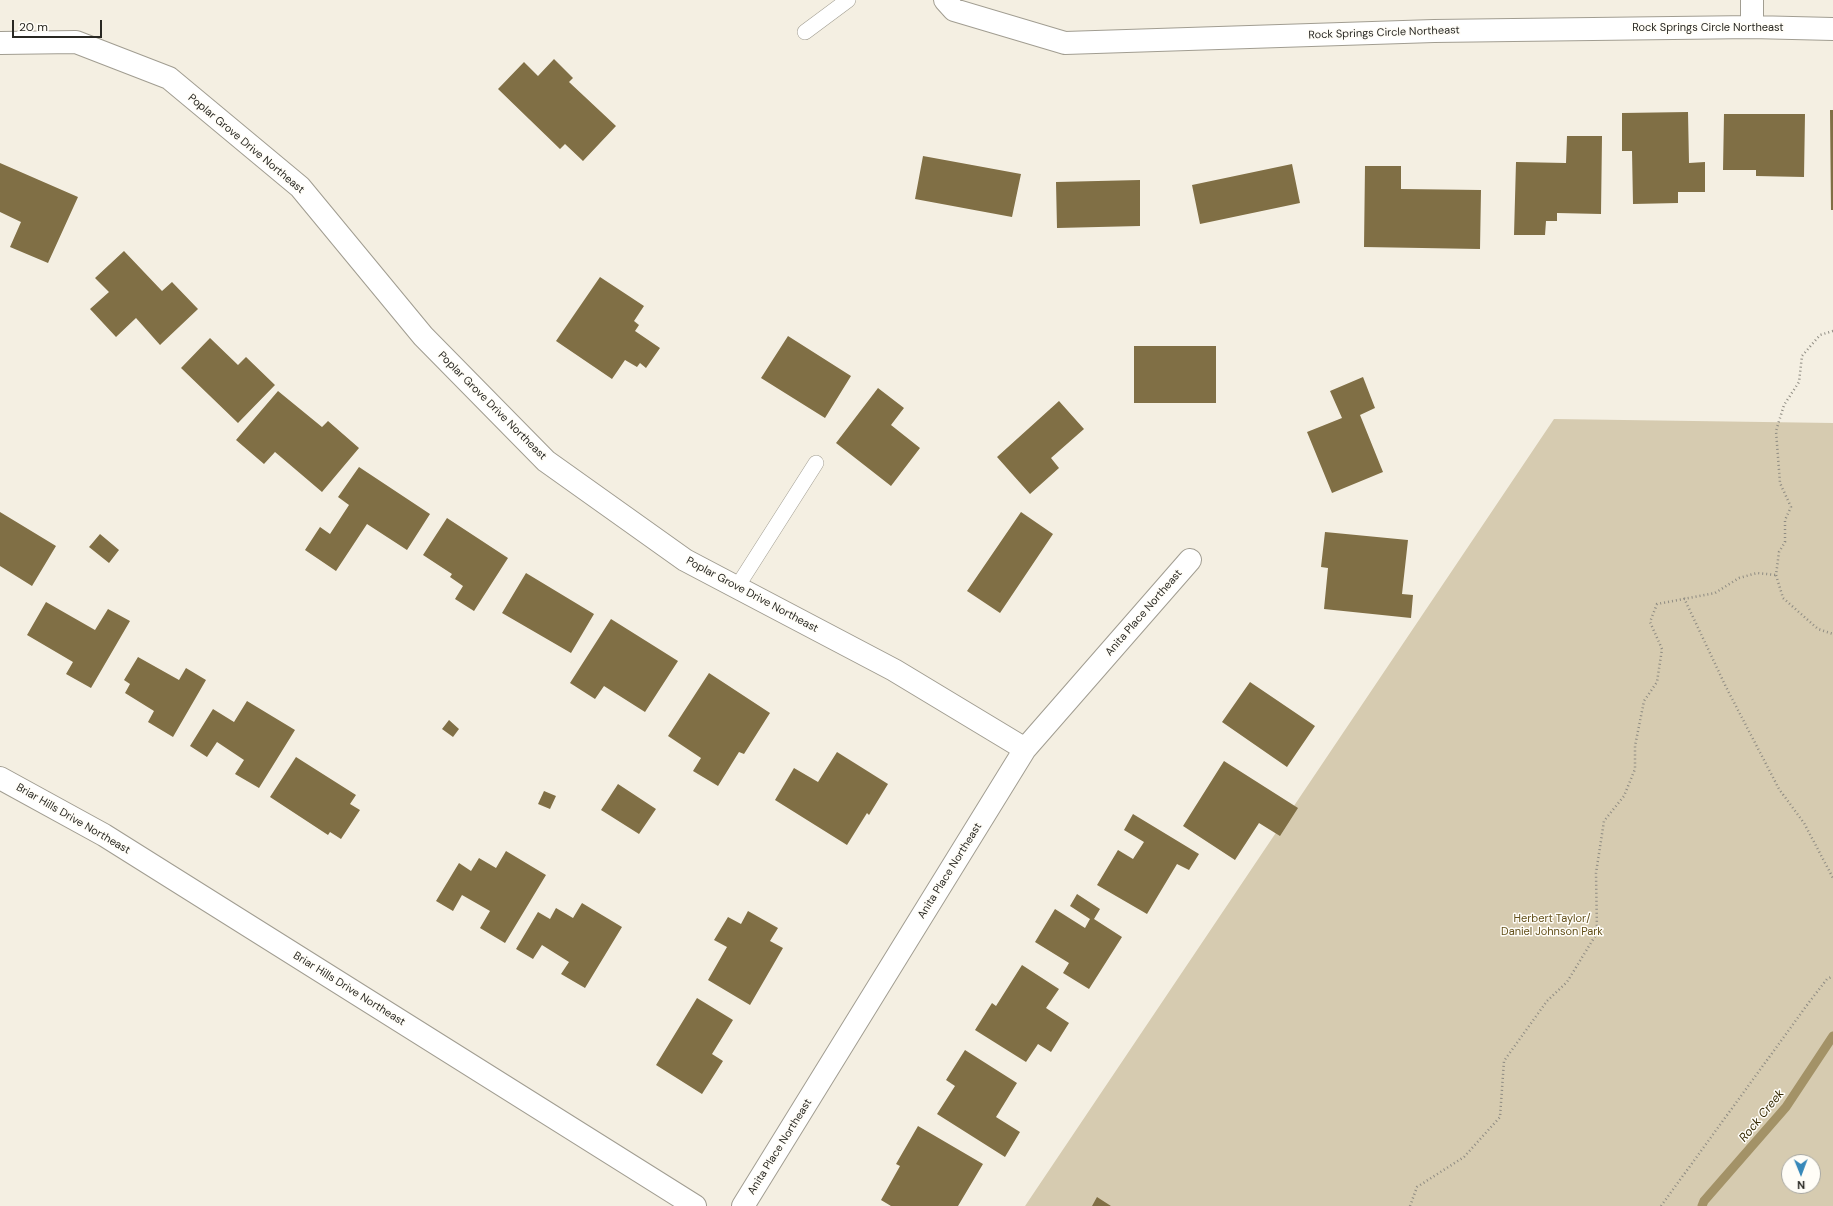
<!DOCTYPE html>
<style>
body{margin:0}
#map{position:relative;width:1833px;height:1206px;overflow:hidden;background:#f4efe2;font-family:"DM Sans",sans-serif}
canvas{display:block}
.north{position:absolute;left:1781px;top:1154px;width:40px;height:40px;box-sizing:border-box;background:#fffdf7;border:1px solid #a9a8a2;border-radius:50%;rotate:179deg;font-size:11px;font-weight:700;line-height:16px;text-align:center;color:#292823}
.north::after{content:'';display:block;margin:auto;width:14px;height:18px;background:#3788b9;clip-path:polygon(50% 0,100% 100%,50% 72%,0 100%)}
.scale{position:absolute;left:12px;top:20px;width:90px;height:18px;box-sizing:border-box;border:2px solid #292823;border-top:0;padding-left:5px;font-size:12px;line-height:14px;white-space:nowrap;color:#292823;-webkit-text-stroke:3px #fffdf7;paint-order:stroke}
</style>
<div id="map">
<canvas width="1833" height="1206"></canvas>
<div class="north">N</div>
<div class="scale">20 m</div>
</div>
<script>
const c = document.querySelector('canvas').getContext('2d');
c.lineJoin = 'round';
function fillPath(path, color) {
  c.fillStyle = color;
  c.fill(path, 'evenodd');
}
function stroke(path, color, width, dash) {
  c.strokeStyle = color;
  c.lineWidth = width;
  c.lineCap = dash ? 'butt' : 'round';
  c.setLineDash(dash || []);
  c.stroke(path);
}
function drawText(font, color, halo, rows, align = 'center') {
  c.font = font + ' "DM Sans",sans-serif';
  c.lineWidth = 3;
  c.setLineDash([]);
  c.textBaseline = 'middle';
  c.strokeStyle = halo;
  c.fillStyle = color;
  for (const [text, x, y, turn = 0] of rows) {
    c.save();
    c.translate(x, y);
    c.rotate((+turn || 0) * Math.PI / 180);
    c.textAlign = isNaN(turn) ? turn : align;
    if (halo) c.strokeText(text, 0, 0);
    c.fillText(text, 0, 0);
    c.restore();
  }
}
const green = new Path2D(`
 M1554,419L1833,423V1206H1025ZM1789,1162H1813V1186H1789Z`);
const stream = new Path2D(`
 M1702,1206L1704,1201L1786,1107L1833,1036`);
const building = new Path2D(`
 M554,59L573,78L569,82L616,126L583,161L565,144L560,149L498,89L524,62L538,76Z
 M1830,110H1833V210H1831Z
 M1688,112L1689,163L1705,162V192H1678V203L1633,204L1632,151H1622V113Z
 M1724,114H1805L1804,177L1756,176V170H1723Z
 M1567,136H1602L1601,214L1557,213V221H1546L1545,235H1514L1516,162L1566,163Z
 M923,156L1021,174L1012,217L915,199Z
 M0,163L78,197L48,263L10,247L21,222L0,212Z
 M1292,164L1300,203L1200,224L1192,185Z
 M1365,166H1401V189L1481,190L1480,249L1364,247Z
 M1140,180V226L1057,228L1056,182Z
 M124,251L162,291L172,282L198,309L160,345L136,318L116,337L90,309L109,292L95,278Z
 M600,277L644,306L634,321L639,325L635,331L660,348L646,368L640,363L637,367L625,360L612,379L556,341Z
 M788,336L851,376L825,418L761,378Z
 M210,338L238,365L246,357L275,385L238,423L181,368Z
 M1134,346H1216V403H1134Z
 M1363,377L1375,408L1360,415L1383,472L1332,493L1307,432L1342,418L1330,391Z
 M878,388L904,408L891,425L920,448L891,486L836,443Z
 M278,391L322,427L328,421L359,448L322,492L275,452L264,464L236,440Z
 M1059,401L1084,429L1051,458L1059,468L1030,494L997,457Z
 M359,467L430,514L407,550L367,524L336,571L305,550L320,527L330,534L349,505L338,497Z
 M0,512L56,546L32,586L0,566Z
 M1021,512L1053,534L1000,613L967,591Z
 M447,518L508,558L474,611L455,599L463,586L450,577L452,574L423,555Z
 M1325,532L1408,540L1402,594L1413,595L1411,618L1324,609L1328,568L1321,567Z
 M100,534L119,550L109,563L89,547Z
 M526,573L594,614L571,653L502,613Z
 M46,602L95,630L108,609L130,621L91,688L66,674L73,662L27,635Z
 M611,619L678,661L645,712L604,686L595,699L570,683Z
 M138,657L179,680L186,668L206,680L173,737L148,722L154,711L125,693L130,684L124,680Z
 M709,673L770,713L744,754L739,752L718,786L693,771L701,758L668,736Z
 M1250,682L1315,726L1287,767L1222,722Z
 M247,701L295,730L259,788L235,774L244,760L217,742L207,757L190,746L213,709L234,722Z
 M449,720L459,729L453,737L442,729Z
 M837,752L888,784L869,815L867,813L847,845L775,800L794,768L818,782Z
 M296,757L356,795L350,804L360,810L341,839L330,832L328,835L270,797Z
 M1224,761L1298,808L1280,836L1259,823L1235,860L1183,826Z
 M618,784L656,809L639,834L601,810Z
 M544,791L556,796L550,809L538,804Z
 M1133,814L1199,854L1189,870L1177,864L1147,914L1097,885L1118,850L1133,859L1144,842L1124,830Z
 M506,851L546,875L505,943L480,928L490,911L462,895L453,911L436,901L459,863L471,871L479,858L496,868Z
 M1077,894L1100,909L1094,919L1122,937L1089,989L1063,973L1069,963L1035,942L1055,909L1085,928L1090,919L1070,906Z
 M582,903L622,927L585,988L561,974L569,962L542,945L533,959L516,949L538,912L550,919L556,908L573,918Z
 M748,911L778,928L770,941L783,948L750,1005L708,980L727,947L714,940L728,917L741,924Z
 M1022,965L1059,989L1046,1008L1069,1023L1051,1052L1038,1044L1026,1062L975,1030L992,1003L996,1006Z
 M697,998L733,1020L712,1054L723,1061L702,1094L656,1065Z
 M965,1050L1017,1083L996,1117L1020,1132L1005,1157L937,1114L955,1086L946,1080Z
 M918,1126L983,1164L958,1206H891L881,1200L900,1166L896,1164Z
 M1097,1197L1111,1206H1092Z`);
const path = new Path2D(`
 M1833,331L1820,335L1802,356L1799,382L1784,405L1776,431L1780,483L1791,507L1785,520V542L1779,552L1776,575L1783,598L1818,629L1833,634
 M1684,598L1726,687L1779,789L1804,823L1833,878
 M1410,1206L1417,1187L1464,1157L1500,1117L1504,1061L1547,1001L1567,982L1597,933L1596,873L1604,821L1624,796L1635,769V746L1644,701L1657,682L1662,649L1650,622L1657,604L1715,593L1739,578L1757,573L1776,575
 M1661,1206L1810,1001L1827,979L1833,976`);
const service = new Path2D(`
 M805,32L848,0
 M737,587L816,463`);
const minor = new Path2D(`
 M945,0L954,10L1065,43L1434,31L1752,27L1833,29
 M1752,27V0
 M0,43L76,42L169,78L300,187L423,336L546,461L685,560L894,670L1025,749
 M0,778L104,835L695,1206
 M743,1206L1025,749L1190,560`);
const streetNames = [
 ["Rock Springs Circle Northeast",1708,28],
 ["Rock Springs Circle Northeast",1384,33,-2],
 ["Poplar Grove Drive Northeast",246,144,40],
 ["Poplar Grove Drive Northeast",492,406,45],
 ["Poplar Grove Drive Northeast",752,595,28],
 ["Anita Place Northeast",1144,613,-49],
 ["Briar Hills Drive Northeast",73,819,30],
 ["Anita Place Northeast",950,871,-58],
 ["Briar Hills Drive Northeast",349,989,32],
 ["Anita Place Northeast",780,1147,-58]
];
const parkNames = [
 ["Herbert Taylor/",1552,919],
 ["Daniel Johnson Park",1552,932]
];
const waterNames = [
 ["Rock Creek",1762,1116,-51]
];
fillPath(green, '#d6cbb0');
stroke(stream, '#a39267', 9);
fillPath(building, '#806f45');
stroke(service, '#a19d91', 16);
stroke(minor, '#a19d91', 24);
stroke(path, '#8e8b82', 2.5, [1, 3]);
stroke(service, '#fff', 15);
stroke(minor, '#fff', 22);
drawText('11px', '#292823', '#fffdf7', streetNames);
drawText('11px', '#624f1a', '#fffdf7', parkNames);
drawText('italic 12px', '#352903', '#fffdf7', waterNames);
</script>
